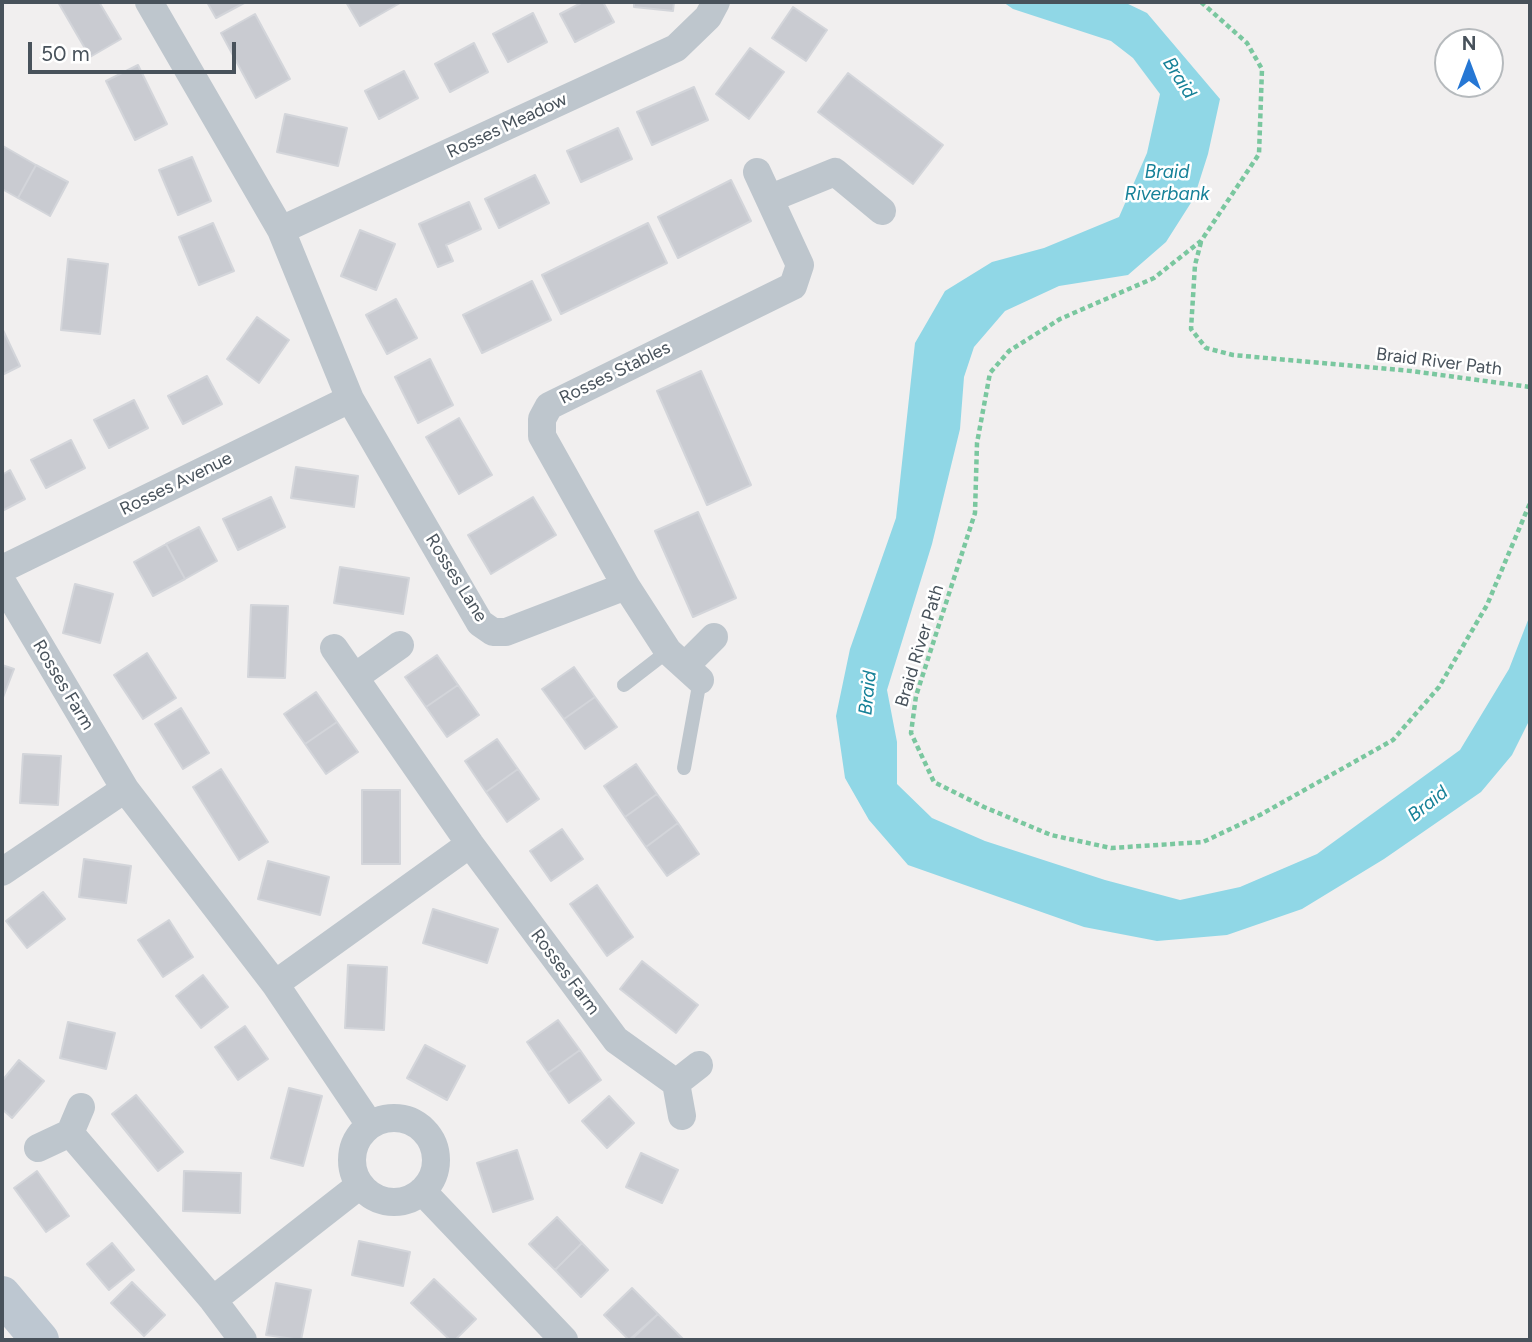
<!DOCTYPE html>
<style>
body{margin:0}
#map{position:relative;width:1532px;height:1342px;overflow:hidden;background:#f1efef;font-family:Figtree,sans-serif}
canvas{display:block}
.frame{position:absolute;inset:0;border:4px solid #48525b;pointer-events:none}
.north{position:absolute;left:1434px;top:28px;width:70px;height:70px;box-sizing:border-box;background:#fff;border:2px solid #b6babd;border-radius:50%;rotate:0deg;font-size:19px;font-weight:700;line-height:28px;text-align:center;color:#48525b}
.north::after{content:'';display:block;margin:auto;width:24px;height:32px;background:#2677d4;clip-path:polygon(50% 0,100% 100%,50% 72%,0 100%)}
.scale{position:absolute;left:28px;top:42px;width:208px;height:32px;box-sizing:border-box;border:4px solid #48525b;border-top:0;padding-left:9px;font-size:21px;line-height:24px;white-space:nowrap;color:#48525b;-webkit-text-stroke:5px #fff;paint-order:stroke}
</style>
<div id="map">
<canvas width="1532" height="1342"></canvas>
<div class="frame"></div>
<div class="north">N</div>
<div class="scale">50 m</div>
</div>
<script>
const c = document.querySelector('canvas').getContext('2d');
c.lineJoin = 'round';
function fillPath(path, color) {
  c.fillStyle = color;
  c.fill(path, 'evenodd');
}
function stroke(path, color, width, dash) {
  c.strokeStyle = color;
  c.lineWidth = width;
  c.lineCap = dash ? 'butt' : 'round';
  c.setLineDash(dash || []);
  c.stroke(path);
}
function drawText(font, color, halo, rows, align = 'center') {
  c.font = font + ' Figtree,sans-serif';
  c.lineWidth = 5;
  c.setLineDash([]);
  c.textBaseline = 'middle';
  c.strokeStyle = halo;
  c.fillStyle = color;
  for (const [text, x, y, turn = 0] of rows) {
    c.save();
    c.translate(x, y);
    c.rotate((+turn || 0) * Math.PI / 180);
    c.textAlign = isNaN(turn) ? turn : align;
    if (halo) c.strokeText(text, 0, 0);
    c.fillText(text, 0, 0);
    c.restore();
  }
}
const water = new Path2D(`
 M1003,2H1124L1147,13L1220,99L1208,154L1194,198L1166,242L1128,275L1059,286L1005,311L974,347L964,377L960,429L932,544L887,690L897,742V784L932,818L985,841L1105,880L1180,900L1240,887L1317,854L1460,750L1509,669L1530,615V719L1512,755L1481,792L1384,859L1302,909L1227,935L1157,941L1084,927L908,865L869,820L845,778L836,716L850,649L896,518L915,343L945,291L992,262L1044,248L1119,217L1147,153L1160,94L1133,58L1111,41L1013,9Z`);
const building = new Path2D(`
 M58,2H99L121,39L90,57Z
 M207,2H246L216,18Z
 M346,2H400V3L360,26Z
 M583,2H603L614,22L575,42L560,14Z
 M634,2H674L673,11L634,7Z
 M793,7L827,30L806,61L772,38Z
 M533,13L547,42L508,62L493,34Z
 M255,14L290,79L256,98L221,33Z
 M474,43L488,72L450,92L435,64Z
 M750,48L784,72L749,119L716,94Z
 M138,65L167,124L135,140L106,81Z
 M404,71L418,98L379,119L365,91Z
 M848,73L943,145L913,184L818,112Z
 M694,87L708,120L652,145L637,112Z
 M285,114L347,128L338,166L277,152Z
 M618,128L632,159L581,182L567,151Z
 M3,146L36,165L18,198L2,189Z
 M192,157L211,201L178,215L159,170Z
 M36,165L68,182L50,216L18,198Z
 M535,175L549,203L499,228L485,199Z
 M731,180L751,221L678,258L658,217Z
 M469,202L481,229L446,245L453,261L438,267L419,224Z
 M213,223L234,271L199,285L179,237Z
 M648,223L667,263L561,314L542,275Z
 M360,230L395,244L376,290L341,276Z
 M68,259L108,264L100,334L61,330Z
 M532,281L551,320L482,353L463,315Z
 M396,299L417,338L387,354L366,315Z
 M257,317L289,340L259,383L227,359Z
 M2,328L20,366L2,375Z
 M430,359L453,405L418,423L395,377Z
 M701,371L751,485L707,505L657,391Z
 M207,376L222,404L183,424L168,396Z
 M134,400L148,428L109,448L94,420Z
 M459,418L492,475L459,494L426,437Z
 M71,440L85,468L46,488L31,460Z
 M296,467L358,476L354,507L291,498Z
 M10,470L25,499L2,511V475Z
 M271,497L285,527L238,550L223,519Z
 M533,497L556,535L491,574L468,535Z
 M698,512L736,598L693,617L655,531Z
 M199,527L217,561L185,579L166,544Z
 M166,544L185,579L153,596L134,562Z
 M340,567L409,578L403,614L334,603Z
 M75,584L113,594L100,643L63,633Z
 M251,605L288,606L285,678L248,677Z
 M147,653L176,698L143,719L114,675Z
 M437,655L458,685L426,707L405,677Z
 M2,665L14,669L2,700Z
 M574,667L595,697L564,719L542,689Z
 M458,685L479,715L447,737L426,707Z
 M316,692L337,722L305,744L284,714Z
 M595,697L617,727L585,749L564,719Z
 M181,708L209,753L183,769L155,724Z
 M337,722L358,752L326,774L305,744Z
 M497,739L518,769L486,792L465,761Z
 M23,754L61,756L58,805L20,803Z
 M636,764L657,794L625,817L604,786Z
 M221,769L268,842L239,860L193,787Z
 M518,769L539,799L507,822L486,792Z
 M362,790H400V864H362Z
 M657,794L678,823L646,847L625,817Z
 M678,823L699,854L667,876L646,847Z
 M562,829L583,859L551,881L530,851Z
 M84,859L131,866L126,903L79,897Z
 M268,861L329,877L320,915L258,899Z
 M597,885L633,937L607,956L570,904Z
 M43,892L65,919L27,948L6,921Z
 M433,909L498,929L487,963L423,943Z
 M169,920L193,957L163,977L138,940Z
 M642,961L698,1005L676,1033L620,989Z
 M348,965L387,967L384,1030L345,1028Z
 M203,975L228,1007L201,1028L176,996Z
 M558,1020L580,1050L548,1073L527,1042Z
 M68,1022L115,1033L106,1069L60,1058Z
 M245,1026L268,1059L238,1080L215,1047Z
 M425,1045L465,1066L447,1100L407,1078Z
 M580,1050L601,1080L569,1103L548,1073Z
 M19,1060L44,1081L12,1118L2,1109V1081Z
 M289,1088L322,1096L303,1166L271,1158Z
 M136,1095L183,1152L158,1171L112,1114Z
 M609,1096L634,1123L607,1148L582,1121Z
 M517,1150L533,1199L493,1212L477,1163Z
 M641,1153L678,1170L662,1203L626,1187Z
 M37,1171L69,1216L46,1232L14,1188Z
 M184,1171L241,1173L240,1213L183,1211Z
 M557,1217L582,1243L555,1270L529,1244Z
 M359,1241L410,1252L403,1286L352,1275Z
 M112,1243L134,1270L109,1290L87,1264Z
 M582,1243L608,1270L581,1297L555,1270Z
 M434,1279L476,1319L455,1340H450L411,1303Z
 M132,1282L165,1315L144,1336L111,1303Z
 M276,1283L311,1290L301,1340L266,1335Z
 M632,1288L658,1314L629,1340L604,1315Z
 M658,1314L684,1340H631Z`);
const path = new Path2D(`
 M1201,2L1247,43L1262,69L1259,154L1201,241L1154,278L1060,319L1009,351L990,373L977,443L975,513L916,696L911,733L934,782L984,807L1051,835L1111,848L1203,842L1260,815L1393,740L1439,687L1487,605L1530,503
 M1201,242L1195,265L1191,329L1206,348L1233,355L1411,371L1530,387`);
const lane = new Path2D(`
 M624,685L668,651
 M684,768L700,680`);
const street = new Path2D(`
 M149,2L281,230L350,399L480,623L493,632H506L626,586
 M771,198L835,172L882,211
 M281,230L676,48L708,17L716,2
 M2,569L350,399
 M2,582L125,789L275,984L370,1125
 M334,648L470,844L616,1040L676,1083
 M685,666L714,637
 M355,677L400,645
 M700,680L668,651L626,586L542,436V419L549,406L793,286L800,265L757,172
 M2,872L125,789
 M275,984L470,844
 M682,1116L676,1083L699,1065
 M352 1160a42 42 0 1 1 84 0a42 42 0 1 1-84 0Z
 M70,1133L213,1300L243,1340
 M38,1148L70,1133L81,1107
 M422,1191L564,1340
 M213,1300L360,1185`);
const secondary = new Path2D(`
 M2,1295L40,1340`);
const streetNames = [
 ["Rosses Meadow",507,126,-25],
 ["Braid River Path",1439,362,7],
 ["Rosses Stables",615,373,-26],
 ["Rosses Avenue",176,484,-26],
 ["Rosses Lane",456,578,58],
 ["Braid River Path",920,646,-73],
 ["Rosses Farm",63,685,59],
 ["Rosses Farm",565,972,53]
];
const waterNames = [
 ["Braid",1179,78,57],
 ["Braid",1167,172],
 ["Riverbank",1167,194],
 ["Braid",868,693,-84],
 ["Braid",1428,804,-38]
];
fillPath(water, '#90d7e6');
fillPath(building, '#c9cbd1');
stroke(building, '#d3d5da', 2);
stroke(path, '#7ac79f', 4.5, [5, 3.5]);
stroke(lane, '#bec6cd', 14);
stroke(street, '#bec6cd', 28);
stroke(secondary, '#bdc7d1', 38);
drawText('18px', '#48525b', '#fff', streetNames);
drawText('italic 19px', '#168198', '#fff', waterNames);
</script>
